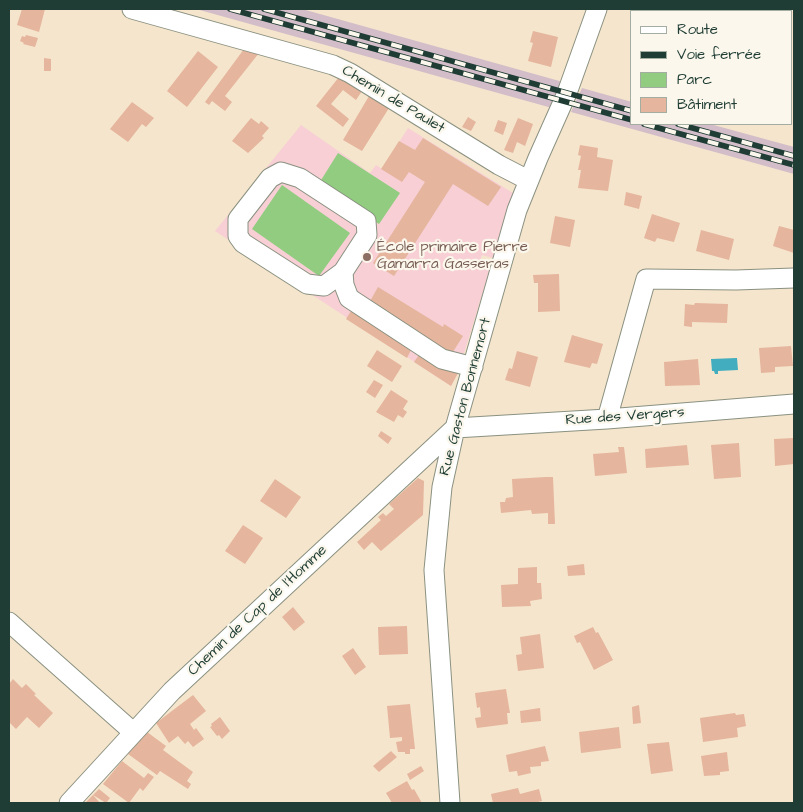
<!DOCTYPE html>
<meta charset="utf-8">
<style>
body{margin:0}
#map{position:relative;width:803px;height:812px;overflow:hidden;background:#f5e5cc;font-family:"Architects Daughter",sans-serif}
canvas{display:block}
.frame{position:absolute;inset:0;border:10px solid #1f3d34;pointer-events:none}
.legend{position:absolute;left:630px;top:10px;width:162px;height:115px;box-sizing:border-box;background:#fbf7ec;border:1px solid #a3ada2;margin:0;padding:6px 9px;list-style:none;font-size:15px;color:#1f3d34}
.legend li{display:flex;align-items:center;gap:10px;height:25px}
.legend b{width:25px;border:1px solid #a3ada2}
</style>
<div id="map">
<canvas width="803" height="812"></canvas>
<div class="frame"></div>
<ul class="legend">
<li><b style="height:6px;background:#fff"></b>Route</li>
<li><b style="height:6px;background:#1f3d34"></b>Voie ferrée</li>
<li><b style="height:14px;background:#91cc80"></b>Parc</li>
<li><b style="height:14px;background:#e5b59d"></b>Bâtiment</li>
</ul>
</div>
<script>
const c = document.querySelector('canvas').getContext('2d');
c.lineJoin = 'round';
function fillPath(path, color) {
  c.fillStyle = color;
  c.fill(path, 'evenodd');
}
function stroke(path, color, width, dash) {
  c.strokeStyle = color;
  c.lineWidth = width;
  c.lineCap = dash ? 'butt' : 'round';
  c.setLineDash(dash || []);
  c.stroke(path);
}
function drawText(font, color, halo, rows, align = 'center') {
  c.font = font + ' "Architects Daughter",sans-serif';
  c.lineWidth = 4.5;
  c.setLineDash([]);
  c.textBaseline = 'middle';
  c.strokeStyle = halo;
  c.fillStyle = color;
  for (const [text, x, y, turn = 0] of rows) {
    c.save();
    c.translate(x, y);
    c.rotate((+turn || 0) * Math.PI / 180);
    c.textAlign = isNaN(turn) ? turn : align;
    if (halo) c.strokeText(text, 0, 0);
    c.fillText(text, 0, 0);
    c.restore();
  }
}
const built = new Path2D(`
 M301,125L370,173L376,165L382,169L408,128L513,193L493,258L482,255L479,265L490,269L458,373L451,386L215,231Z`);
const industrial = new Path2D(`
 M196,9H302L563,82L552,108Z
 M582,88L632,102V124H710L794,147V174L571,112Z`);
const green = new Path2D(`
 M338,153L400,193L379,224L318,185Z
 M282,185L350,233L319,276L252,229Z`);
const water = new Path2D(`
 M737,358L738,370L718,371V374H715L714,371H712L711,359Z`);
const building = new Path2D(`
 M22,9H45L39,32L17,25Z
 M533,31L558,37L551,67L528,61L533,43L530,42Z
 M26,35L38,38L35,47L23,44L24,43L20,41L22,36L25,37Z
 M244,49L259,53L225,96L232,102L225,111L212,101L209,105L205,102Z
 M198,51L218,67L187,107L167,91Z
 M44,58L51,59V71H44Z
 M339,77L362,91L356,100L343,90L331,104L349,119L343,127L316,106Z
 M369,96L389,108L362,151L343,140Z
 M132,102L154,118L146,127L142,124L128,142L110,129Z
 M468,117L476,122L471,131L462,127Z
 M251,118L259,124L261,121L269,128L262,136L264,138L248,153L232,141Z
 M518,118L533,124L525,146L517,142L513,153L504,150Z
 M498,120L507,123L503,135L494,131Z
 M423,138L501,187L488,206L453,184L394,276L373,263L425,182L409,172L402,182L381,169L399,141L415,150Z
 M580,145L598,148L597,157L613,160L608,191L578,188L581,170H578L581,156L578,155Z
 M626,192L642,196L639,209L624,205Z
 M652,214L680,223L674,242L657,238L655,242L644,238Z
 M555,216L575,220L570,247L550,243Z
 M779,226L794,230V253L773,246Z
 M701,230L734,239L729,260L696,251Z
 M559,274L560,311L538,312V283H534L533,275Z
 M378,287L443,327L444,324L463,336L449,358L369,303Z
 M695,303L728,304L727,323L692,322V327L684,326L685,304L694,305Z
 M351,311L411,350L407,358L346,319Z
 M572,335L603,344L597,364L592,363L590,368L564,362Z
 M791,346L793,366L775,367V372L761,373L759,348Z
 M377,350L402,366L392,382L367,366Z
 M517,351L538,357L530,387L505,380L509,368L512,369Z
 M421,352L458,373L451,386L414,362Z
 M698,359L700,385L665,386L664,362Z
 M374,380L383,385L375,398L366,392Z
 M391,390L408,401L403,409L407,412L403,418L398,415L394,422L376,412Z
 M381,431L392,438L388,444L378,436Z
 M794,438V464L775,466L774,439Z
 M739,443L741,477L714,479L711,445Z
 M687,445L689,465L646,468L645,449Z
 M618,447H624L627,473L595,476L593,454L619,452Z
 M546,477H553L555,524H548V513L532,514L531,510L501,513L500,502H505L506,498L513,497L512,479Z
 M418,478L424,481L423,515L381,551L372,542L364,550L357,542L381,520L378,517L383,513L386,516L394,509L389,504Z
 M275,479L301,497L286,518L260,501Z
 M243,525L263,538L245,564L225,551Z
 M584,564L585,575L568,576L567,566Z
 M537,567V583H541L542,599L530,601L531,606L502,607L501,585L518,584V568Z
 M293,607L305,622L294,631L282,617Z
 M407,626L408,654L379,655L378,627Z
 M593,627L596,633L598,632L613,660L594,670L580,642L577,643L574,636Z
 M540,634L544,668L518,671L516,655L522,654L520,637Z
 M353,648L366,667L355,675L342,656Z
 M13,679L22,688L26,684L36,694L34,695L53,713L39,728L27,717L16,729L9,722V684Z
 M506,689L510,713H507L508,724L477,728L475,718L481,717L480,707L477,708L475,693Z
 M193,695L206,711L190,724L194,730L196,728L204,739L193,747L188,741L185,744L178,736L169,743L156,723Z
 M410,704L415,749H410V754H405V752H398L396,742L402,741V737L390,738L387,706Z
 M639,705L641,723L633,724L632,707Z
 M540,708L541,721L521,723L520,711Z
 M735,713L736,715L744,714L746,726L737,728L738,737L703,742L700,718Z
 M220,717L230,731L222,739L219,735L217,736L210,727L212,726L211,724Z
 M619,727L621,748L581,753L579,732Z
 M147,732L166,746L163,750L193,772L187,781L191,784L188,789L160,771L157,775L128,754Z
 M669,742L673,771L651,774L647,744Z
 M545,746L549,761L541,762V766L530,767L531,773L518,776L517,771L509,772L506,755Z
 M391,751L397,757L379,772L373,766Z
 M727,752L729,771L720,772V775L704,776L701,756Z
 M122,761L144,778L148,773L154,777L143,791L140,788L129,803L103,784Z
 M421,766L424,771L410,780L407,774Z
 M407,781L412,790L414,789L422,803H392L386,793Z
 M518,788L520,794L539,789L542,801L533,803H493L491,794Z
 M99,789L110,798L106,803L93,795Z
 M93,795L100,803H85Z`);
const minor = new Path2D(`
 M132,9L333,65L350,73L499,165L528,180
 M343,272L324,286L307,284L243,243L238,236V219L270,178L281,172L300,178L366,221L367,235L343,272L344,285L349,298L442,359L473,367
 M607,419L646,279L736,280L794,278
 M9,622L133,732
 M69,803L172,691L455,428L607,419L794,404
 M450,803L434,570L442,487L455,428L517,210L538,158L567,93L597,9`);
const rail = new Path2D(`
 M230,9L632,120
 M264,9L632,111
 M644,124L794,165
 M678,124L794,156`);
const markers = [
 [367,257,5,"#8d6e63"]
];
const streetNames = [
 ["Chemin de Paulet",393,100,31],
 ["Rue Gaston Bonnemort",466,397,-75],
 ["Rue des Vergers",625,417,-4],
 ["Chemin de Cap de l'Homme",258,611,-43]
];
const educationNames = [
 ["École primaire Pierre",377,248],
 ["Gamarra Gasseras",377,265]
];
fillPath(built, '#f7cfd5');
fillPath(industrial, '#d2bdc8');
fillPath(green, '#91cc80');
fillPath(water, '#41adbf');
fillPath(building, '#e5b59d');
stroke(minor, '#8a9180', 21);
stroke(minor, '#fff', 19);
stroke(rail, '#1f3d34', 5.5);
stroke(rail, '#fbf7ec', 4, [11]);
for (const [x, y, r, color] of markers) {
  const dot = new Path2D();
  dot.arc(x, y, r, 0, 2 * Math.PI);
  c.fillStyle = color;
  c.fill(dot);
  stroke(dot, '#fbf7ec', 2);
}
drawText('15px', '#1f3d34', '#fbf7ec', streetNames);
drawText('15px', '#785e54', '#fbf7ec', educationNames, 'left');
</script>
